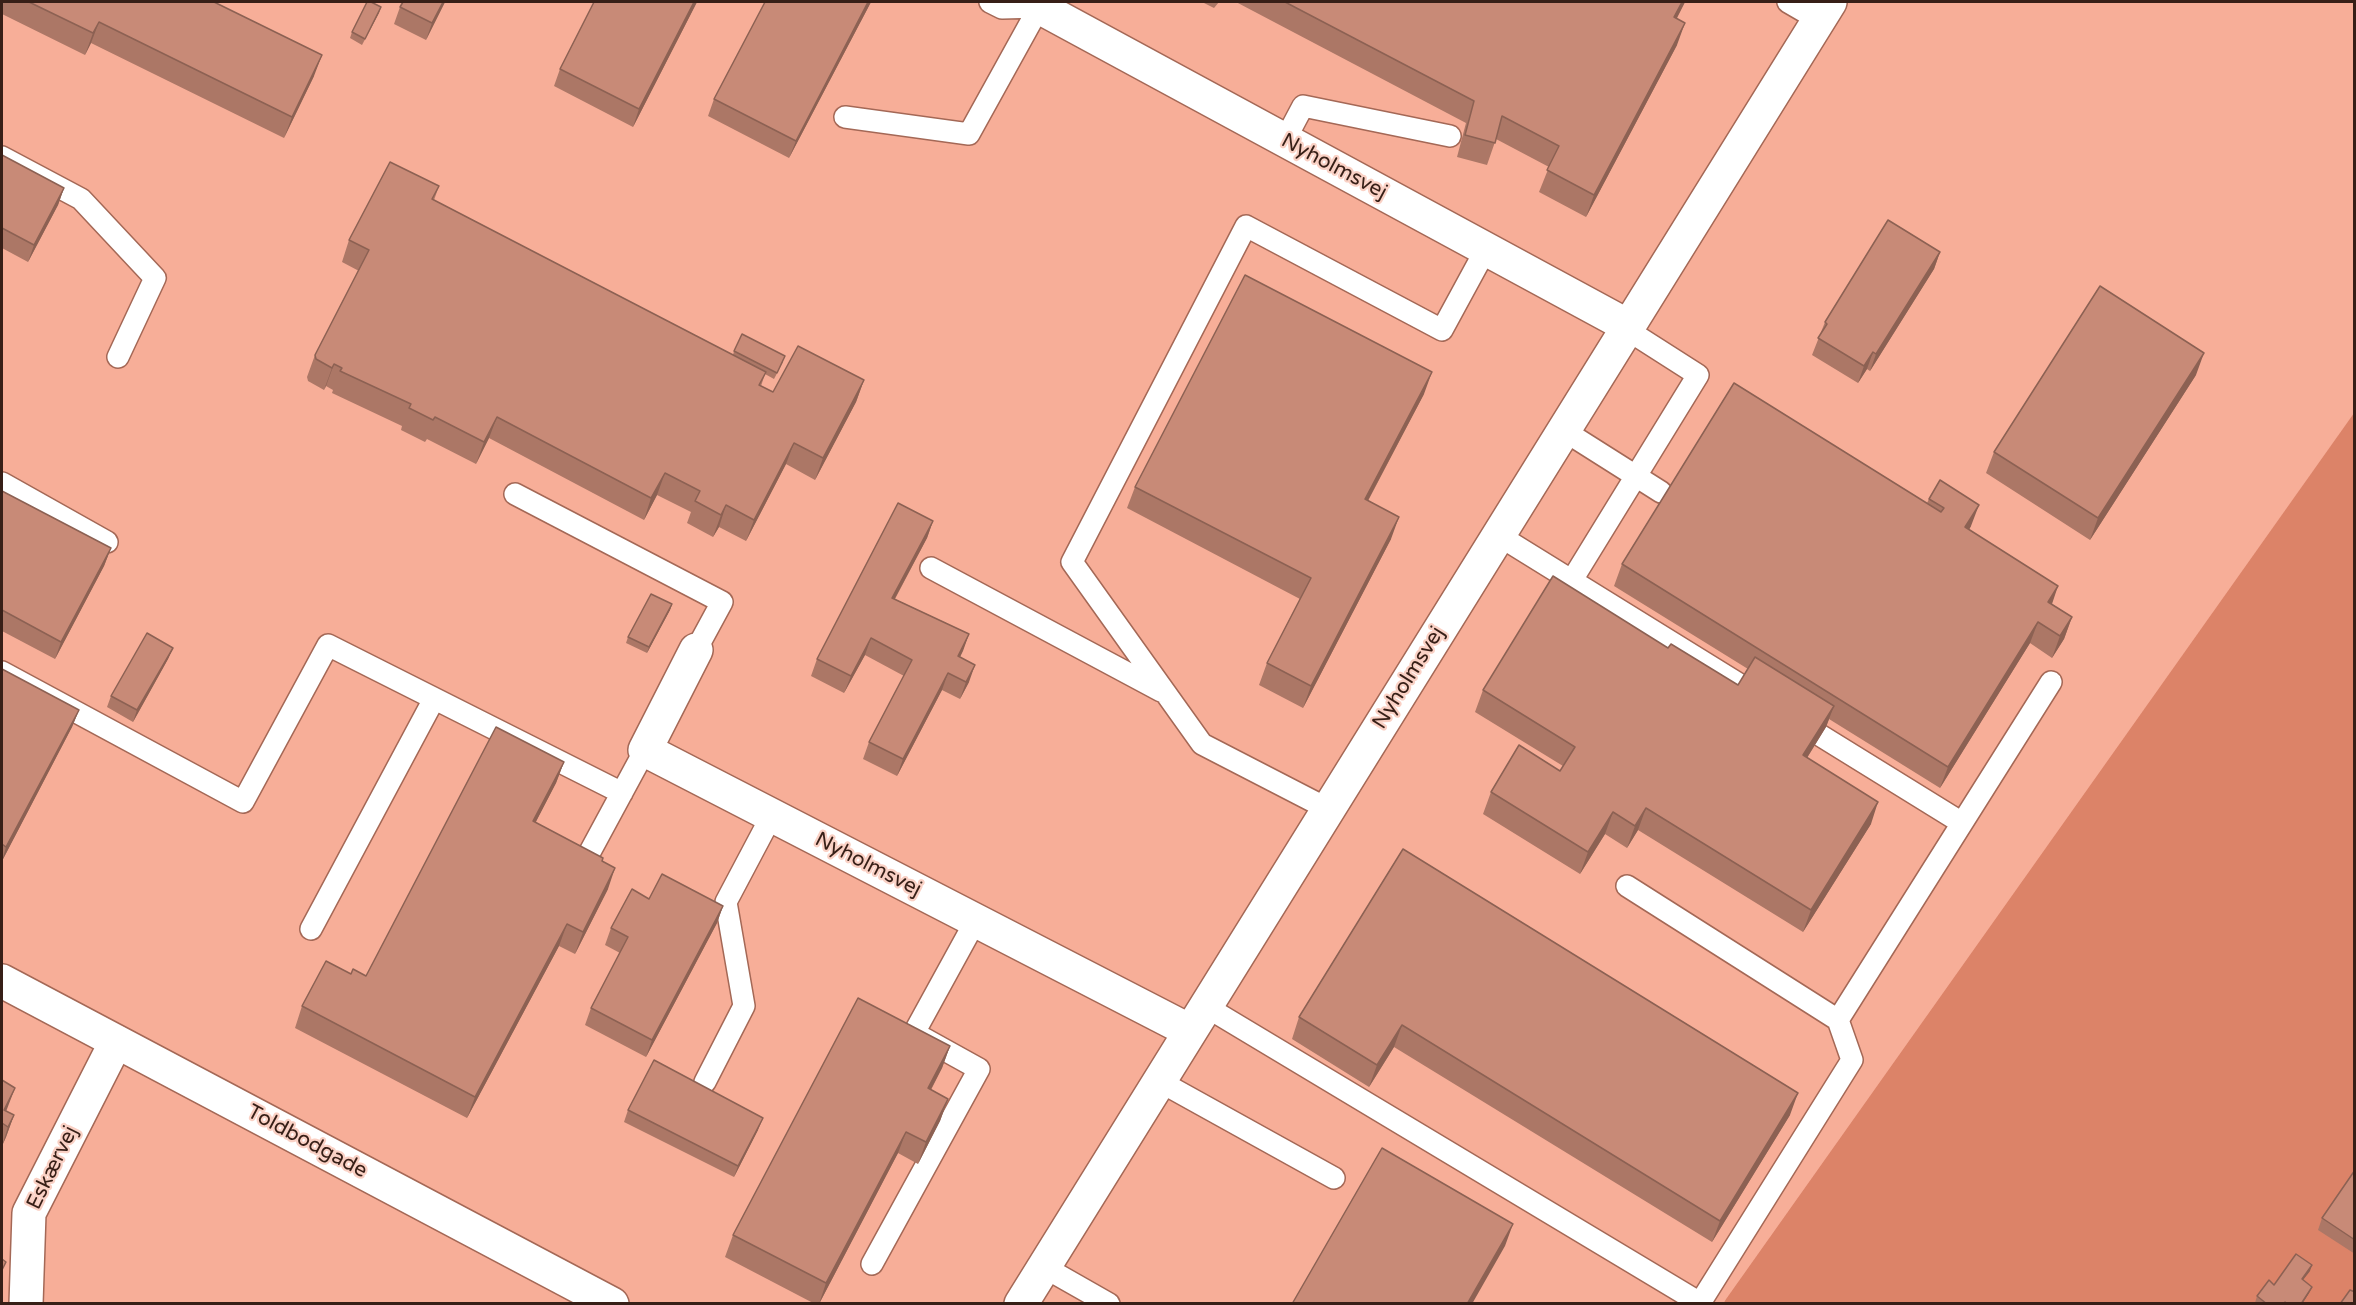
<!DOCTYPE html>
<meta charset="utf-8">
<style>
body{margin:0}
#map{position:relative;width:2356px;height:1305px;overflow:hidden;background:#ffbda9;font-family:"Varela Round",sans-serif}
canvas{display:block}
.frame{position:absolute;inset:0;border:3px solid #371f17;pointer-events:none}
</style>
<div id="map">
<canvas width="2356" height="1305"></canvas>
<div class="frame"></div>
</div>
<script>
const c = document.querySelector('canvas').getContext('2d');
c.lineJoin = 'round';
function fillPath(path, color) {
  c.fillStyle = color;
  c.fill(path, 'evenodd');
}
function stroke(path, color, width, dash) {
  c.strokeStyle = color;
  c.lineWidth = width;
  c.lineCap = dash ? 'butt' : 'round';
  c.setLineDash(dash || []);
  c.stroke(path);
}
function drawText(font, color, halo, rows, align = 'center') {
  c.font = font + ' "Varela Round",sans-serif';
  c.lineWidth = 4.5;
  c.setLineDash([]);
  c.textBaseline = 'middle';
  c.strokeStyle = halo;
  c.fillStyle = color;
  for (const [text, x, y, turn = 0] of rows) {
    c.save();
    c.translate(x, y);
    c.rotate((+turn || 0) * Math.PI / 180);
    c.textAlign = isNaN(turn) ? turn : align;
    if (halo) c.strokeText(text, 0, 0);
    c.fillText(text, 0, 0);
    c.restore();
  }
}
const built = new Path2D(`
 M2,2H2354V413L1723,1303L2,1304Z`);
const green = new Path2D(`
 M2354,413V1303L1723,1304L1726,1299Z`);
const lane = new Path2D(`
 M990,2L1002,8L1039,7
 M1788,2L1819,20
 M845,117L969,134L1042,2
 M1285,140L1303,106L1450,136
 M2,157L81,199L155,278L118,357
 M1563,430L1661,492
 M2,483L107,542
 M515,494L722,602L696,650
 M1498,535L1763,699
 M931,568L1161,691
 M1572,580L1698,375L1626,329
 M2,672L243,802L328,645L622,793
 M1797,721L1962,823
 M1328,809L1202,744L1072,562L1246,226L1442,330L1486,249
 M585,861L645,750
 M1627,886L1838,1020L2051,682
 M311,929L434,699
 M1205,1006L1700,1303L1852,1060L1838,1020
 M1159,1081L1334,1178
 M705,1082L744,1006L726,902L772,815
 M872,1264L979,1069L914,1033L976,920
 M1044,1267L1109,1304`);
const street = new Path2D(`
 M1039,7L1628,326
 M696,650L645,750L1190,1031
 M26,1304L29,1213L116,1042`);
const secondary = new Path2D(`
 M2,981L612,1304
 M1021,1304L1830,2`);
const wall = new Path2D(`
 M2,2H214L314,76L284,138L91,43L85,55L2,14Z
 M445,2L426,40L394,24L400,7Z
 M594,2H697L633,127L554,86L560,69Z
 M871,2L789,158L708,116L714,99Z
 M1202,2H1219L1214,8Z
 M1236,2H1685L1677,18V45L1586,217L1539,192L1549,167L1496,139L1487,165L1457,157L1466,123Z
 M381,7L362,45L350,38L352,32Z
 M2,155L64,188L58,205L28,262L2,248Z
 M439,186L434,200L733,355L734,351L783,362L774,379L765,374L761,386L773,392L864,380L856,402L815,480L786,464L746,541L719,527L713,537L687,523L691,512L657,495L644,520L489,438L476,464L427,439L425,442L401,430L402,426L332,393L333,390L326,386L324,390L308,381L307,377L315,355L359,271L342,262L349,240Z
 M1940,252L1934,269L1870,371L1867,369L1858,383L1812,355L1825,322Z
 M2196,375L2090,540L1986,473L1994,452Z
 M1424,394L1368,501L1391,539L1303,708L1259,685L1267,663L1300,599L1127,508L1135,487Z
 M2,491L111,548L104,566L55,659L2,631Z
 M1929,499L1971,526L1969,530L2052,604L2072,617L2064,639L2052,658L2030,643L1940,788L1829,719L1826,727L1807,758L1871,824L1803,932L1638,830L1627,848L1605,834L1580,874L1483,814L1491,792L1560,771L1563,766L1475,712L1483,690L1668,648L1738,685L1748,669L1614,586L1622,564L1927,503Z
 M933,521L927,538L895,599L969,634L960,657L969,682L960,699L942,690L897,776L863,759L869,742L904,676L865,655L844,693L811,676L817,659Z
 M672,604L670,610L647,653L626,643L628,637Z
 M173,648L168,659L133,722L107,707L111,696Z
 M2,669L79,710L72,727L2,861Z
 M564,762L556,783L535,823L602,861L608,889L575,954L559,946L467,1118L295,1028L302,1006L351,974L366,976Z
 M1403,849L1790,1115L1712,1242L1394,1047L1369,1087L1292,1039L1299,1017Z
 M649,899L723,906L717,923L646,1057L585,1025L591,1008L620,953L605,945L611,928Z
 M950,1046L942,1068L931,1090L948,1099L940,1121L918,1164L898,1153L819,1304H815L725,1257L733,1235Z
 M2,1080L6,1111L14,1115L6,1137L2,1146Z
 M628,1110L758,1130L734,1177L624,1122Z
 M2355,1170V1254L2318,1230L2322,1218Z
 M2310,1271L2303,1280L2309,1293L2302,1304H2256L2255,1303L2257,1296L2274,1285Z`);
const shadedWall = new Path2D(`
 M443,2H445L426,40L432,23Z
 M694,2H697L633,127L639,109Z
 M868,2H871L789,158L796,141Z
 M1682,2H1685L1666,39L1674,17Z
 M381,7L379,13L362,45Z
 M99,22L91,43L85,55L93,33Z
 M1685,23L1677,45L1586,217L1594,195Z
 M322,55L314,76L284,138L292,117Z
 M64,188L58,205L28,262L34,245Z
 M1940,252L1934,269L1870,371L1876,354Z
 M1873,352L1867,369L1858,383L1864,366Z
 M2204,353L2196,375L2090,540L2098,518Z
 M334,364L326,386L324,390L332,368Z
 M1432,372L1424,394L1357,521L1365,499Z
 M864,380L856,402L815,480L823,458Z
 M497,417L489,438L476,464L484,442Z
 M794,443L786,464L746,541L754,520Z
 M665,473L657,495L644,520L651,498Z
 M726,505L719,527L713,537L721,515Z
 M1979,505L1971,526L1957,549L1965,527Z
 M1399,517L1391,539L1303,708L1311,686Z
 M933,521L927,538L886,615L892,598Z
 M111,548L104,566L55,659L61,642Z
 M2058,586L2051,607L2040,624L2048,602Z
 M672,604L670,610L647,653L649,647Z
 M2072,617L2064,639L2052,658L2060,636Z
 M2038,622L2030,643L1940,788L1948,767Z
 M969,634L963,651L952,673L958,656Z
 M871,638L865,655L844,693L851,676Z
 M173,648L168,659L133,722L137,710Z
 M975,665L969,682L960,699L966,682Z
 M948,673L942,690L897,776L903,759Z
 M1834,706L1826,727L1795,777L1803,755Z
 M79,710L72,727L2,861L6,847Z
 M564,762L556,783L525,843L533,821Z
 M1878,802L1871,824L1803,932L1811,910Z
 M1646,808L1638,830L1627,848L1635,826Z
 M1613,812L1605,834L1580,874L1588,852Z
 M615,868L608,889L575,954L583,932Z
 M723,906L717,923L646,1057L652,1040Z
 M567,924L559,946L467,1118L475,1097Z
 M1402,1025L1394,1047L1369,1087L1377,1065Z
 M950,1046L942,1068L920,1110L928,1088Z
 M15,1088L7,1109L2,1121L4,1110Z
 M1798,1093L1790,1115L1712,1242L1720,1221Z
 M948,1099L940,1121L918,1164L926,1142Z
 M14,1115L6,1137L2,1146L8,1127Z
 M763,1118L758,1130L734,1177L738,1166Z
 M906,1132L898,1153L819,1304L826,1283Z
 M1513,1224L1505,1246L1472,1304H1467Z
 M2312,1265L2310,1271L2299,1285L2302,1279Z
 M2312,1287L2309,1293L2302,1304H2301Z`);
const building = new Path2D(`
 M29,2H214L322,55L292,117L99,22L93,33Z
 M367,2H371L381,7L365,39L352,32Z
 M403,2H443L432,23L400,7Z
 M594,2H694L639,109L560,69Z
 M765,2H868L796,141L714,99Z
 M1285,2H1682L1674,17L1685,23L1594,195L1547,170L1559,146L1502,116L1495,143L1465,135L1474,101Z
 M2,155L64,188L34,245L2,228Z
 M390,162L439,186L432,199L766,372L759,385L773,392L798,346L864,380L823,458L794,443L754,520L726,505L721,515L695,501L700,491L665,473L651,498L497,417L484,442L435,417L433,420L409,408L411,404L340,371L342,368L334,364L332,368L316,359L315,355L369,250L349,240Z
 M1888,220L1940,252L1876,354L1873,352L1864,366L1818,338L1827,324L1825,322Z
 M1245,275L1432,372L1365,499L1399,517L1311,686L1267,663L1311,578L1135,487Z
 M2100,286L2204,353L2098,518L1994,452Z
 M742,334L785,356L777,373L734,351Z
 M1734,383L1941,512L1944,508L1929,499L1940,480L1979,505L1965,527L2058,586L2048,602L2072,617L2060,636L2038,622L1948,767L1622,564Z
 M2,491L111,548L61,642L2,610Z
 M898,503L933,521L892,598L969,634L958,656L975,665L966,682L948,673L903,759L869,742L912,660L871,638L851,676L817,659Z
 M1553,576L1668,648L1671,644L1738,685L1755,657L1834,706L1803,755L1878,802L1811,910L1646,808L1635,826L1613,812L1588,852L1491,792L1519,745L1560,771L1575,747L1483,690Z
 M651,594L672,604L649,647L628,637Z
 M147,633L173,648L137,710L111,696Z
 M2,669L79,710L6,847L2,844Z
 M496,727L564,762L533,821L603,858L602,861L615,868L583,932L567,924L475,1097L302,1006L326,961L351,974L353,969L366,976Z
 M1403,849L1798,1093L1720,1221L1402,1025L1377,1065L1299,1017Z
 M662,874L723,906L652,1040L591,1008L628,937L611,928L632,889L649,899Z
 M858,998L950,1046L928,1088L948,1099L926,1142L906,1132L826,1283L733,1235Z
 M654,1060L763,1118L738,1166L628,1110Z
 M2,1080L15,1088L4,1110L14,1115L8,1127L2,1123Z
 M1382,1148L1513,1224L1467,1304H1292Z
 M2355,1170V1240L2322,1218Z
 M2296,1254L2312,1265L2302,1279L2312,1287L2301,1304H2287L2285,1302L2284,1304H2267L2257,1296L2269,1280L2274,1285Z
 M2,1259L6,1262L2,1270Z
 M2350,1290L2355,1292V1304H2340Z`);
const streetNames = [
 ["Nyholmsvej",1334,167,28],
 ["Nyholmsvej",1409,678,-58],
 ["Nyholmsvej",868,865,27],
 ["Toldbodgade",307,1142,28],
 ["Eskærvej",53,1168,-64]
];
fillPath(built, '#f7ae98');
fillPath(green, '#dc8368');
stroke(lane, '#a46856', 24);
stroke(street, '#a46856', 36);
stroke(secondary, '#a46856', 36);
stroke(lane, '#fff', 21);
stroke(street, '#fff', 33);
stroke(secondary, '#fff', 33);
fillPath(wall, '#ac7766');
fillPath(shadedWall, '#8c6153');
fillPath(building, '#c88a77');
stroke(building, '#8c6153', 1.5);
drawText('21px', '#371f17', '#fad1c5', streetNames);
</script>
